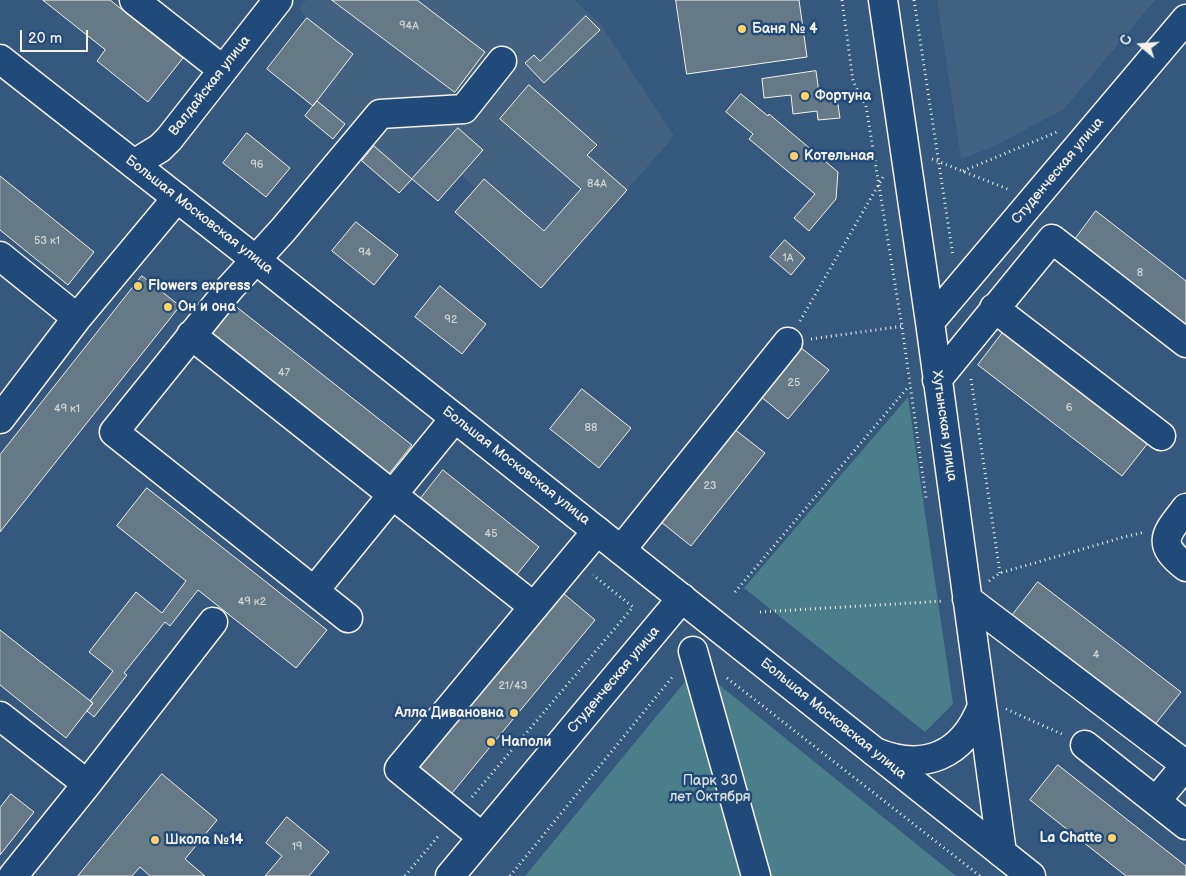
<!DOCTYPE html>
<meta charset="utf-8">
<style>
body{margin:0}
#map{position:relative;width:1186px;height:876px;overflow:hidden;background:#34587e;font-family:"Balsamiq Sans",sans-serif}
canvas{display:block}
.north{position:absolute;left:1116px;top:20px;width:50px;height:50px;-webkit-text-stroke:4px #1f4a7a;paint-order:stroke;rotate:288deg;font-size:14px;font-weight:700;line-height:20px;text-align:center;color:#f4f1e8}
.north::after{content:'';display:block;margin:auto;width:18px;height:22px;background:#f4f1e8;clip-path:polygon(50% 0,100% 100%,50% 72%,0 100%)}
.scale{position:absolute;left:20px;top:30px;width:68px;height:22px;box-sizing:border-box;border:2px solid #f4f1e8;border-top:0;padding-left:6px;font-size:15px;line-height:18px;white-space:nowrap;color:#f4f1e8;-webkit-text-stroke:4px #1f4a7a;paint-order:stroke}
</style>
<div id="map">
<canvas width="1186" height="876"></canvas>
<div class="north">С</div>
<div class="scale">20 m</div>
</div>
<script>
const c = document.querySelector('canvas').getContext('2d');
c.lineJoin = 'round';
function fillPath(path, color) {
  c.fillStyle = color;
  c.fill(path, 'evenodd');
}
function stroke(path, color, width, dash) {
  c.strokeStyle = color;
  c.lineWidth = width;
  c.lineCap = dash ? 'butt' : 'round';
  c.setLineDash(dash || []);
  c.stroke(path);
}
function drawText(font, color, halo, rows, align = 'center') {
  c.font = font + ' "Balsamiq Sans",sans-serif';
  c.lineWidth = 5;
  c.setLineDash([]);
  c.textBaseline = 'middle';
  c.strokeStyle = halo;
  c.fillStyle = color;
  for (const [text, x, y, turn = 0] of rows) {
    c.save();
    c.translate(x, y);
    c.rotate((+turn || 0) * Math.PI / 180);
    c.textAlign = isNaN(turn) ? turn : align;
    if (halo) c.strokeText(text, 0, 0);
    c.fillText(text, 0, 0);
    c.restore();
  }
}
const built = new Path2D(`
 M306,0H574L599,22L674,136L541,288L455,212L475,188L461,175L438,201L413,179L399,193L362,161L374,146L345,124L333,139L305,116L313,106L267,69L307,18L299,8Z
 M937,0H1155L1064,109L993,147L961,159Z`);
const green = new Path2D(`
 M908,397L953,704L925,732L744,588Z
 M697,667L956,876H525Z`);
const building = new Path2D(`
 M43,0H110L183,58L148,102L97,61L105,50Z
 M332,0H417L485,52L455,92Z
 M676,0H799L807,57L687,74Z
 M586,16L600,30L544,83L525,63L534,55L540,61Z
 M307,18L353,54L313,106L267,69Z
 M816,71L820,100L837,98L840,118L818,120L817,111L793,114L791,95L764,98L762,79Z
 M529,85L597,145L587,155L627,190L541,288L455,212L484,179L544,231L581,189L500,119Z
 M741,94L768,116L769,114L838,172L836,199L809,231L794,218L815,194L749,139L753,134L726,112Z
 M317,101L345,124L333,139L305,116Z
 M458,128L483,150L438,201L412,179Z
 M247,133L290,168L266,197L223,163Z
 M374,146L412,179L399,193L362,161Z
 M0,176L94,252L68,285L0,230Z
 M1096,211L1186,281V336L1070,246Z
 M356,222L398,255L374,285L332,251Z
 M785,240L805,258L791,275L770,257Z
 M142,276L180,306L0,532V455Z
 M440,286L486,324L462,354L415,317Z
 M229,301L412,445L384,480L201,336Z
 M1004,331L1148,443L1122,476L978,365Z
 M800,347L829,370L788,419L760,396Z
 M582,389L631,428L599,468L550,429Z
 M729,425L765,453L691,546L656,518Z
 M443,470L539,547L514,578L418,502Z
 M147,488L327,630L296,668L198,590L170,626L165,622L124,673L127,675L94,717L87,711L93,703L90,701L113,671L89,652L136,592L162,613L186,581L117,526Z
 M1038,582L1181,692L1153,727L1011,617Z
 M563,593L595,620L443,804L411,777Z
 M0,630L93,703L66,738L0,685Z
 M1058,765L1186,866V876H1126L1030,800Z
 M162,774L217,820L185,859L205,876H150L140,867L132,876H78Z
 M11,794L34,812L0,855V808Z
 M287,817L329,852L309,876H265L282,856L266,843Z`);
const path = new Path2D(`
 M842,0L853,81L866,106L902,327L926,498
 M914,0L953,256
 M932,159L1010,190
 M963,171L1057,132
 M800,321L883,177
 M811,339L904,326
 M971,379L1000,573
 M989,581L1000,573L1124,537L1145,532
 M735,592L909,386
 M760,612L944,601
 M727,678L980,876
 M1006,709L1064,735
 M472,797L633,607L593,575
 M405,876L440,834
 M510,876L674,675`);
const minor = new Path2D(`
 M134,0L223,70
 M883,0L930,322L1002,853
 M134,164L160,148L169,139L278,0
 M0,256L77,318
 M994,308L1161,436
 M930,322L1186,19
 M191,335L534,607
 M937,380L1052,239L1186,343
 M0,419L77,318L177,198
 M1186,508C1166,534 1155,543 1186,567
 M621,550L788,342
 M314,591L455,418
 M967,599L1186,765
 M348,618L114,432L230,288L283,230L380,114L464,109L502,61
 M693,651L756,876
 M0,716L87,784L13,876
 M1085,745L1186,825
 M875,752C924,772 963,756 982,706
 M87,784L213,622
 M1156,801L1186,765
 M482,837L399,769L597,531
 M450,876L682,598`);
const major = new Path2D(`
 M0,59L256,260L1031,876`);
const markers = [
 [742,29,5,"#ffd166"],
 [805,96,5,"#ffd166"],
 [794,156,5,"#ffd166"],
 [138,286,5,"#ffd166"],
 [168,307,5,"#ffd166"],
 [514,713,5,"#ffd166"],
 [491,742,5,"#ffd166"],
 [1112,838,5,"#ffd166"],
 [155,840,5,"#ffd166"]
];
const numberNames = [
 ["94А",409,26],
 ["96",257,165],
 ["84А",597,184],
 ["53 к1",47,241],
 ["94",365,253],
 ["1А",788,258],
 ["8",1140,273],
 ["92",451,320],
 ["47",284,373],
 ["25",794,383],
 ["6",1069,408],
 ["49 к1",67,409],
 ["88",591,428],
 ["23",710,486],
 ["45",491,534],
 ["49 к2",252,602],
 ["4",1096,655],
 ["21/43",513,686],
 ["19",297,847]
];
const poiNames = [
 ["Баня № 4",752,29],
 ["Фортуна",815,96],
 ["Котельная",804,156],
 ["Flowers express",148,286],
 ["Он и она",178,307],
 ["Алла Дивановна",504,713,"right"],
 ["Наполи",501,742],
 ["La Chatte",1102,838,"right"],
 ["Школа №14",165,840]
];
const streetNames = [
 ["Валдайская улица",210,86,-52],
 ["Студенческая улица",1058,171,-50],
 ["Большая Московская улица",199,215,38],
 ["Хутынская улица",944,426,82],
 ["Большая Московская улица",516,466,38],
 ["Студенческая улица",614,680,-50],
 ["Большая Московская улица",833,719,39]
];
const parkNames = [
 ["Парк 30",710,781],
 ["лет Октября",710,797]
];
fillPath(built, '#436281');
fillPath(green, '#4b7e8b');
fillPath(building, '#667987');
stroke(building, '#f4f1e8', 1);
stroke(minor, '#f4f1e8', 31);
stroke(major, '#f4f1e8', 31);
stroke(path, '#f4f1e8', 3, [1, 4]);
stroke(minor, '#1f4a7a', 28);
stroke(major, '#1f4a7a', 28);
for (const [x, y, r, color] of markers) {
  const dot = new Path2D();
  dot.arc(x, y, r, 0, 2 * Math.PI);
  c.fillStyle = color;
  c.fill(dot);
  stroke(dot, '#1f4a7a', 2);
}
drawText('11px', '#d0d3d0', null, numberNames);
drawText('bold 14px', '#f4f1e8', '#1f4a7a', poiNames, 'left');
drawText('14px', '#f4f1e8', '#1f4a7a', streetNames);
drawText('14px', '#dbe0da', '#1f4a7a', parkNames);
</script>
